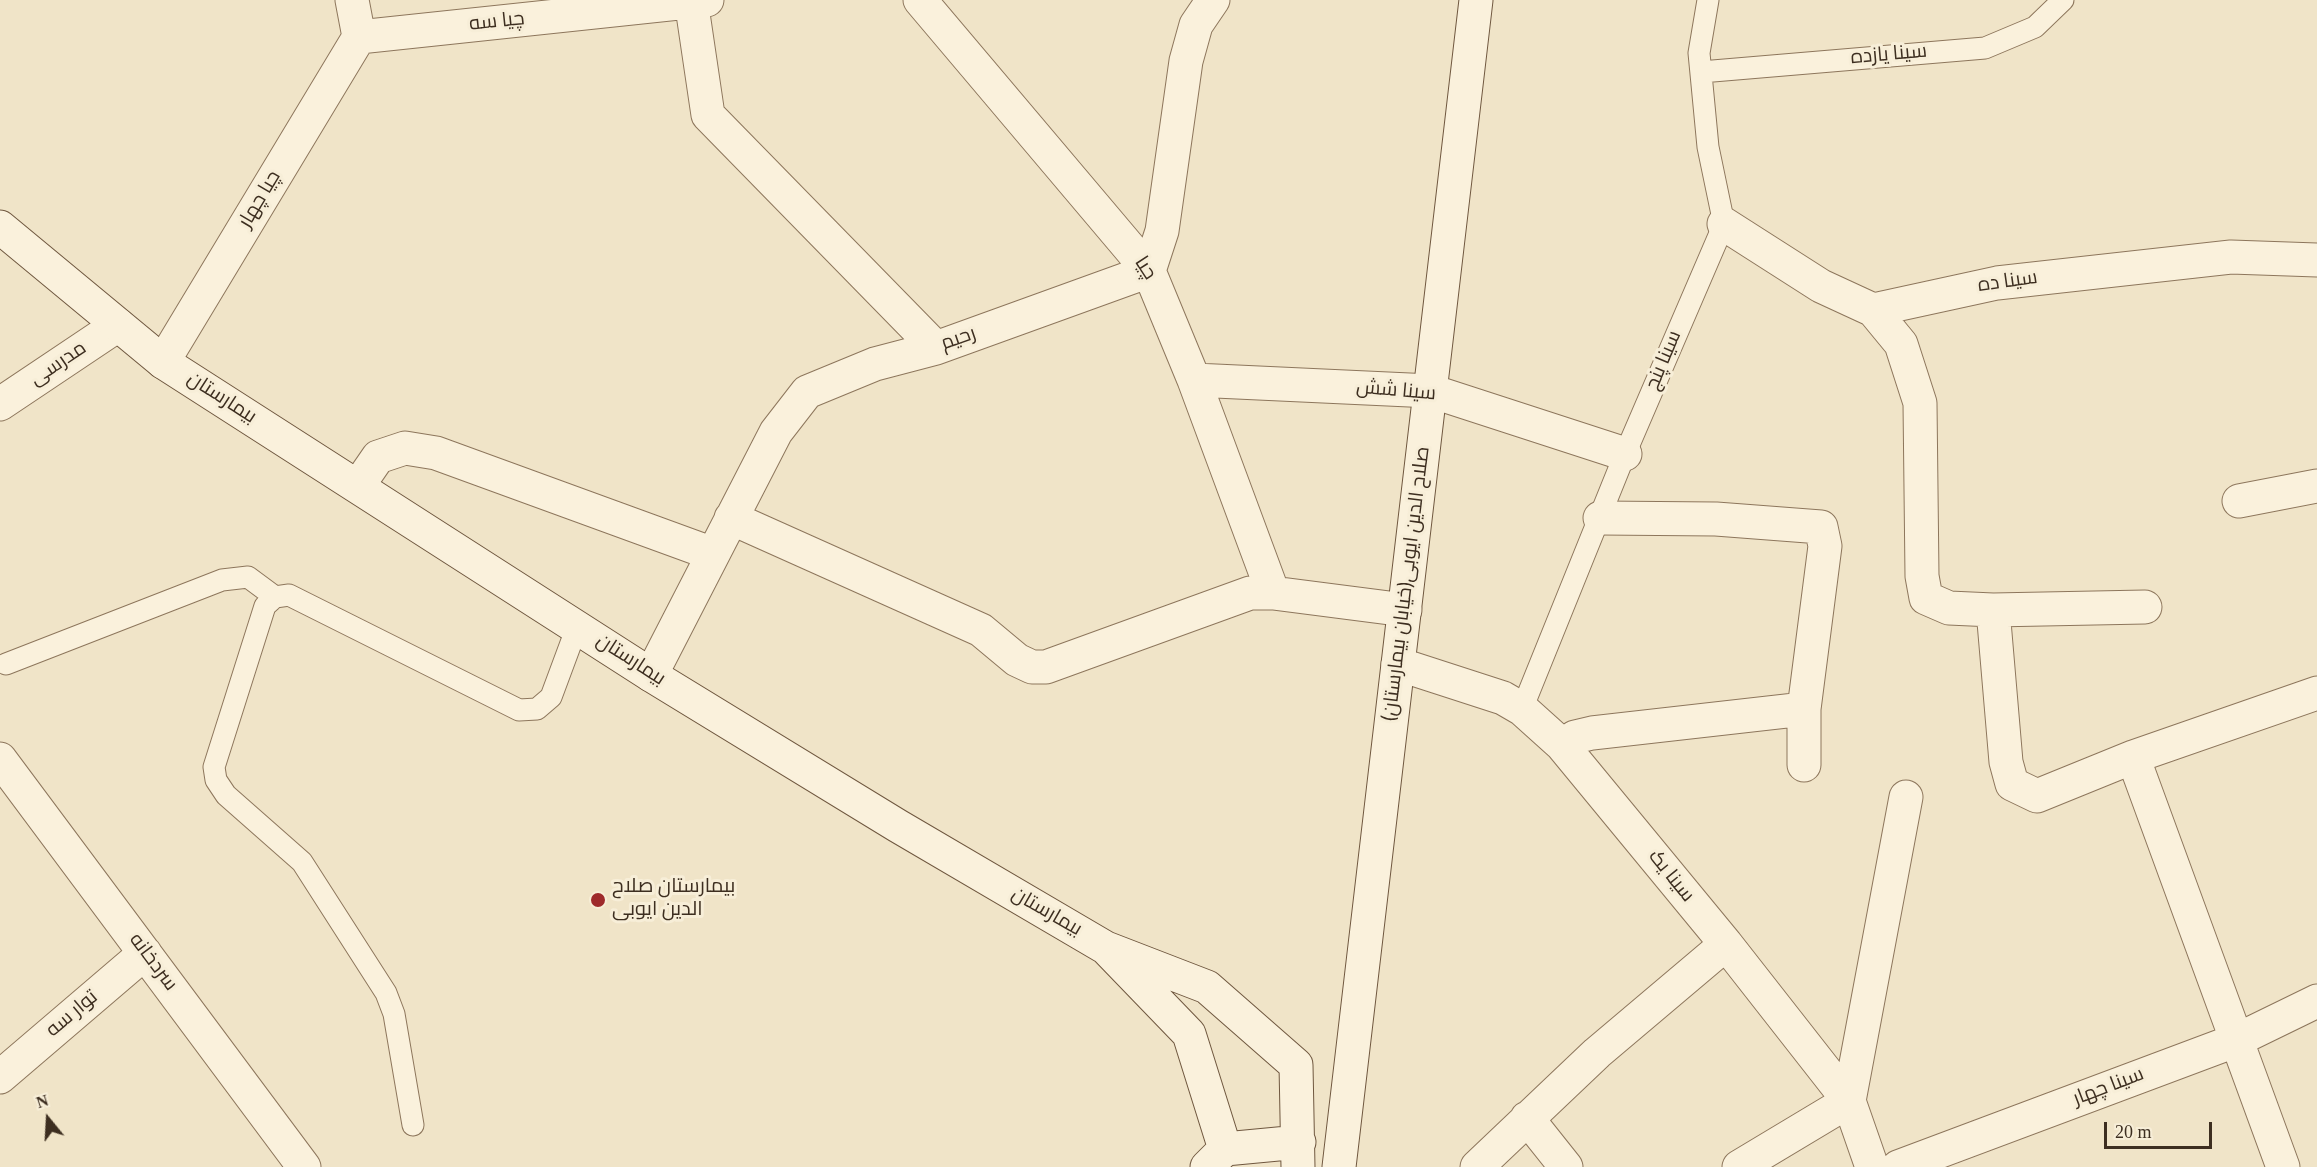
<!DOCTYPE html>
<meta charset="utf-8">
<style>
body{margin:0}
#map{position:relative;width:2317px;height:1167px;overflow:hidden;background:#f0e4c8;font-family:Georgia,serif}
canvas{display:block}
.north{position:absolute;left:18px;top:1089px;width:60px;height:60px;-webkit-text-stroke:4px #f7eed8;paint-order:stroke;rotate:342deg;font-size:16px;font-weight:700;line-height:24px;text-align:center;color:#3d2e20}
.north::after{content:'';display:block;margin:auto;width:21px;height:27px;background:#3d2e20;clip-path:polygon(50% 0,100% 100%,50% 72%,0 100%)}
.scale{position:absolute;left:2104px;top:1122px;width:108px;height:27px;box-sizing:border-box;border:3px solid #3d2e20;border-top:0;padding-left:8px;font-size:18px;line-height:21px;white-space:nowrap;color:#3d2e20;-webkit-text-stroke:4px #f7eed8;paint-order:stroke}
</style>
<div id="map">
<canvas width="2317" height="1167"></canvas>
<div class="north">N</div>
<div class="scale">20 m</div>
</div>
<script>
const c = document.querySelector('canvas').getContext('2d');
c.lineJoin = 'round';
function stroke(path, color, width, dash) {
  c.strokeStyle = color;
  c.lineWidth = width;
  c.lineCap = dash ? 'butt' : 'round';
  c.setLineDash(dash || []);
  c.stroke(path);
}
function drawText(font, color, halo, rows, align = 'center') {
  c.font = font + ' Georgia,Cairo,serif';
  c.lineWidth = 6;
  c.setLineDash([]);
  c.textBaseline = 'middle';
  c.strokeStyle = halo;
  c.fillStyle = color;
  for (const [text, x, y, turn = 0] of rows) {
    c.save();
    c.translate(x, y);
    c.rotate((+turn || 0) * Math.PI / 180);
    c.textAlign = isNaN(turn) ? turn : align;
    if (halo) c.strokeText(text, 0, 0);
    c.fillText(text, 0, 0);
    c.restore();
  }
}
const lane = new Path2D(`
 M1701,72L1985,48L2035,27L2063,0
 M6,664L222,580L248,577L275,597
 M1522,709L1625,454L1724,224L1708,147L1699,53L1708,0
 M413,1125L394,1014L386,993L302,862L226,795L216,780L214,767L265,606L275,597L289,595L519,710L537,709L551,697L577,627`);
const street = new Path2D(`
 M352,0L359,37
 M691,0L708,115L936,348
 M920,0L1149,271L1194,380L1273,593
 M359,37L707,0
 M1724,224L1821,286L1873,310L1997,283L2231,257L2317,260
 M1873,310L1901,344L1920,403L1922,576L1926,598L1949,608L1993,610L2145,607
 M163,362L359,37
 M1194,380L1431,391L1625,454
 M0,404L118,325
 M358,486L378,457L405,448L436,453L713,554
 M2239,501L2317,486
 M731,518L981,630L1017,660L1032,667H1046L1250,593H1273L1405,610
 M1600,518L1716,519L1821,527L1825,546L1804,709V765
 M1993,610L2006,762L2012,784L2037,796L2133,757L2317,693
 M1398,664L1503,698L1522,709L1562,745L1726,944L1849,1101L1872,1167
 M651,675L776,432L807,392L875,364L936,348L1149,271L1162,231L1186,61L1196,25L1213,0
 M1562,745L1575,737L1592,733L1804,709
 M2133,757L2283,1167
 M0,759L304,1167
 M0,1077L145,953
 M1527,1118L1566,1167
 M1477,1167L1597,1053L1726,944
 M1739,1167L1849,1101L1906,797
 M1898,1167L2237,1040L2317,1001`);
const secondary = new Path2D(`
 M0,227L163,362L651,675L898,826L1106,948
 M1225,1149L1189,1034L1106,948L1207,987L1296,1065L1298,1167
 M1207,1167L1225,1149L1299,1142
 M1339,1167L1476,0`);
const markers = [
 [598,900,8,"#9e2a2b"]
];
const streetNames = [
 ["چیا سه",497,23,-6],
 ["سینا یازده",1889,56,-5],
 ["چیا چهار",261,200,-59],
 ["چیا",1144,269,57],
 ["سینا ده",2008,283,-8],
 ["رحیم",959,340,-19],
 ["سینا پنج",1665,361,-67],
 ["مدرسی",59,365,-34],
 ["سینا شش",1396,392,5],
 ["بیمارستان",221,399,33],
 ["صلاح الدین ایوبی(خیابان بیمارستان)",1408,584,-83],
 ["بیمارستان",630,661,33],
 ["سینا یک",1670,877,51],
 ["بیمارستان",1046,913,30],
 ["سردخانه",152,963,53],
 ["توار سه",73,1015,-40],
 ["سینا چهار",2109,1088,-21]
];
const poiNames = [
 ["بیمارستان صلاح",612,888],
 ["الدین ایوبی",612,911]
];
stroke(lane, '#8d765c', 23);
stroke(street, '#8d765c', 35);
stroke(secondary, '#6f573f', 35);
stroke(lane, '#faf1dc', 21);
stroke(street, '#faf1dc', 33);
stroke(secondary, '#faf1dc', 33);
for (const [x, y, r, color] of markers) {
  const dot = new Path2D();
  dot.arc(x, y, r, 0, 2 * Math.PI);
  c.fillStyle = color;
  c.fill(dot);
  stroke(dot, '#f7eed8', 2);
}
drawText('20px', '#3d2e20', '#f7eed8', streetNames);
drawText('20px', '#3d2e20', '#f7eed8', poiNames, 'left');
</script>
